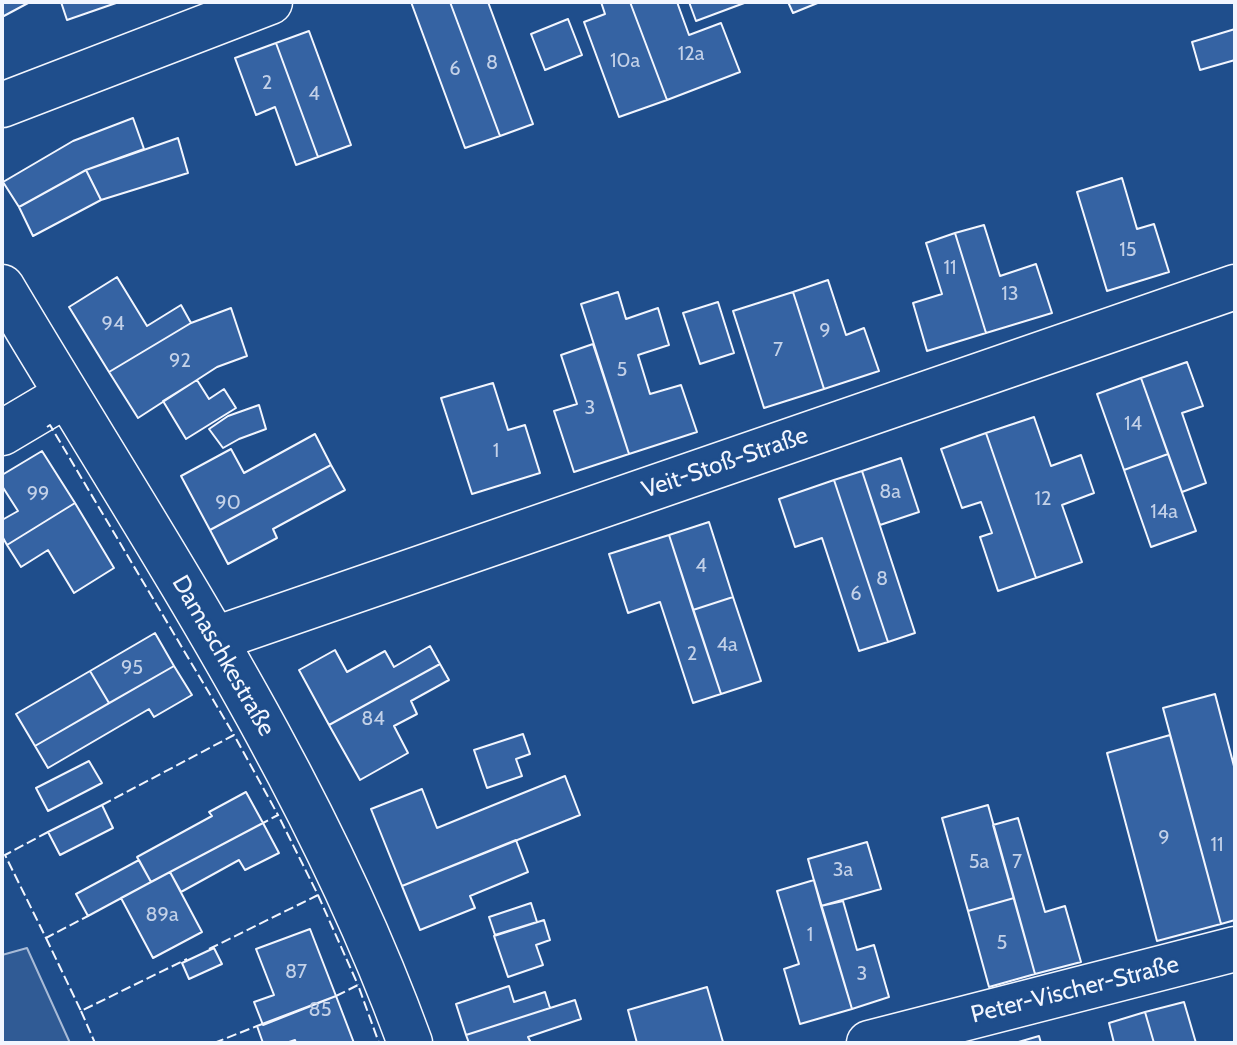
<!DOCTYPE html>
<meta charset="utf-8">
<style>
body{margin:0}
#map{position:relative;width:1237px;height:1045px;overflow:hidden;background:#1f4e8c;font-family:Cabin,sans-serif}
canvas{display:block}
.frame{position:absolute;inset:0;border:4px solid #f2f6ff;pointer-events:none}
</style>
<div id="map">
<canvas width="1237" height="1045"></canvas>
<div class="frame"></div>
</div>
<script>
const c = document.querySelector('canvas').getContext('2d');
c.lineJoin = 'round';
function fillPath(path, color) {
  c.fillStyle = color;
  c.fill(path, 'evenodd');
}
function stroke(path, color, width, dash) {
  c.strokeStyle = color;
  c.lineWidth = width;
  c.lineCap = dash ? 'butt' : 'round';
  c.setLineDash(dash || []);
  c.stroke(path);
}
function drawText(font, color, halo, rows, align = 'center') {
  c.font = font + ' Cabin,sans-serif';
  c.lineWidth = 6;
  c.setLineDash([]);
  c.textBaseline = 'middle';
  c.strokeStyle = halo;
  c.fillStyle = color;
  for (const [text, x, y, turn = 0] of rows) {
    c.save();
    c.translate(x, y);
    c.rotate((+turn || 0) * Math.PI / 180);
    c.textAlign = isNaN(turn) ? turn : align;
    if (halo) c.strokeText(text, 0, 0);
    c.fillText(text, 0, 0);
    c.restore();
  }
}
const built = new Path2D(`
 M27,948L70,1043H2V955Z`);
const building = new Path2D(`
 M2,2H30L2,17Z
 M61,2H119L67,20Z
 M411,2H450L500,136L465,148Z
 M450,2H488L533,124L500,136Z
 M601,2H630L667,100L619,117L584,22L605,14Z
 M630,2H677L689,35L721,23L740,72L667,100Z
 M689,2H747L696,21Z
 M788,2H820L793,13Z
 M568,19L582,55L545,70L531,34Z
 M1235,29V60L1200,70L1192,42Z
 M309,31L351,145L318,157L276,43Z
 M276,43L318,157L296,165L275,107L256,115L235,58Z
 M133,118L144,149L86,170L19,207L3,182L73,141Z
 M178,138L188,173L101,200L86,170Z
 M86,170L101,200L33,236L19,207Z
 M1122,178L1137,229L1154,224L1169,272L1107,291L1077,192Z
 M984,225L1000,276L1036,264L1052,313L986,333L955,233Z
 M955,233L986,333L927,351L913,303L942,294L926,243Z
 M117,277L147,326L181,305L191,323L109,372L69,307Z
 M828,280L846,335L864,328L879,371L824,389L793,292Z
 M618,292L626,319L658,308L669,345L638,355L650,394L681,385L697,432L629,454L581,304Z
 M793,292L824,389L764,408L733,311Z
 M718,302L734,353L700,364L683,313Z
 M231,308L247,356L217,367L138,418L109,372L191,323Z
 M593,344L629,454L574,472L554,411L577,404L561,355Z
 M1187,362L1203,406L1182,413L1206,483L1182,492L1141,378Z
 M1141,378L1168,454L1124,470L1097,394Z
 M197,380L209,399L224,389L236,408L186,439L163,401Z
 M493,383L508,430L525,425L540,473L472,494L441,398Z
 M259,405L266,429L239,439L223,448L209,429L228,416Z
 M1034,417L1051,466L1081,455L1094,493L1062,505L1082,562L1036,578L986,433Z
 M986,433L1036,578L998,591L980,537L992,533L981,502L962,508L941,449Z
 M315,434L331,465L210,530L181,476L231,449L244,473Z
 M42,451L75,503L7,545L2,536V520L18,511L2,486V475Z
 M1168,454L1196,531L1151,547L1124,470Z
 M901,458L919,512L880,525L862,471Z
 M331,465L345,490L273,529L277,538L228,564L210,530Z
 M862,471L915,633L888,642L834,480Z
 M834,480L888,642L859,651L822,538L795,547L779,499Z
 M75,503L114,568L74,593L48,550L21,567L7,545Z
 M709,522L733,597L693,610L669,535Z
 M669,535L721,694L693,703L660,602L628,613L609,554Z
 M733,597L761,681L721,694L693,610Z
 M155,633L174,666L109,703L90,671Z
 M430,646L440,664L329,725L299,670L335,650L347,672L385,651L394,667Z
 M440,664L449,680L411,701L417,714L394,726L408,753L360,780L329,725Z
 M174,666L192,695L154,717L149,709L48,768L35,746Z
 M90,671L109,703L35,746L16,714Z
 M1215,694L1235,770V920L1221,924L1163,708Z
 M523,734L530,754L516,759L522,776L487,788L474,750Z
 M1170,735L1221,924L1157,941L1107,753Z
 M89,761L102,783L48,811L36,788Z
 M565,776L580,815L402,886L371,809L422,789L437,828Z
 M246,792L263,823L151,882L137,857L212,816L209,812Z
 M102,805L113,828L60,855L48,832Z
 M988,805L1014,898L968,911L942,818Z
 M1018,818L1045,912L1065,906L1081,962L1035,974L993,825Z
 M263,823L279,853L245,870L239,860L181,892L170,872Z
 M516,840L528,872L470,896L475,908L420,930L402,886Z
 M867,842L881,889L821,906L808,859Z
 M139,860L151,882L88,916L76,894Z
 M170,872L202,932L153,958L121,898Z
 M814,880L852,1009L800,1024L784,969L799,964L777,891Z
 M1014,898L1035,974L989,987L968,911Z
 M843,901L857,950L874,945L889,997L852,1009L821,906Z
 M531,903L537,922L495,935L489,917Z
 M544,920L550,940L536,945L543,965L508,977L494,936Z
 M310,929L336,996L263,1025L254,1002L274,995L256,949Z
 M214,948L222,964L189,979L182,963Z
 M509,986L514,1002L545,992L550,1008L466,1035L456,1004Z
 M707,987L723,1042L637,1043L628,1010Z
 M336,996L354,1043H296L295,1040L286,1043H263L257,1026Z
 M575,1000L581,1019L528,1037L531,1043H469L466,1035Z
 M1184,1002L1196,1043H1154L1145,1012Z
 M1145,1012L1154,1043H1114L1109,1023Z
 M1039,1036L1041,1043H1015Z`);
const minor = new Path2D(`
 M2,105L270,2
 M2,287C148,533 312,772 410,1043
 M2,433L66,395
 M215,639L1235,287
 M869,1043L1235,949`);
const fence = new Path2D(`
 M47,427L50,425L234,735
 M102,805L234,735L278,815L263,823
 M48,832L5,855L46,938L88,916
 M318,895L358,985
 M46,938L81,1011L187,959
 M209,949L318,895L278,815
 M336,996L358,985L379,1043
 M81,1011L95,1043
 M214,1043L257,1026`);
const numberNames = [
 ["12a",691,54],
 ["10a",625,61],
 ["8",492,63],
 ["6",455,69],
 ["2",267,83],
 ["4",314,94],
 ["15",1128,250],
 ["11",950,268],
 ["13",1010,294],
 ["94",113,324],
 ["9",825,331],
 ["7",778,350],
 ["92",180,361],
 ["5",622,370],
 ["3",590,408],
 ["14",1133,424],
 ["1",496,451],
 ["8a",890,492],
 ["99",38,494],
 ["12",1043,499],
 ["90",228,503],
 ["14a",1164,512],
 ["4",701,566],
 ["8",882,579],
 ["6",856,594],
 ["4a",727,645],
 ["2",692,654],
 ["95",132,668],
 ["84",373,719],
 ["9",1164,838],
 ["11",1217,845],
 ["5a",979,862],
 ["7",1017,862],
 ["3a",843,870],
 ["89a",162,915],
 ["1",810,935],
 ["5",1002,943],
 ["87",296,972],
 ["3",862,974],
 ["85",320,1010]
];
const streetNames = [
 ["Veit-Stoß-Straße",725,463,-19],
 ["Damaschkestraße",223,656,60],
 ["Peter-Vischer-Straße",1075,990,-14]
];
fillPath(built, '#305b95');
stroke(built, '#a8bbd7', 2);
fillPath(building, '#3563a3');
stroke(building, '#f2f6ff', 2);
stroke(minor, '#f2f6ff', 47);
stroke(minor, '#1f4e8c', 44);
stroke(fence, '#f2f6ff', 2, [10, 4]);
drawText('20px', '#c3d1e8', null, numberNames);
drawText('24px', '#f2f6ff', '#1f4e8c', streetNames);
</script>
